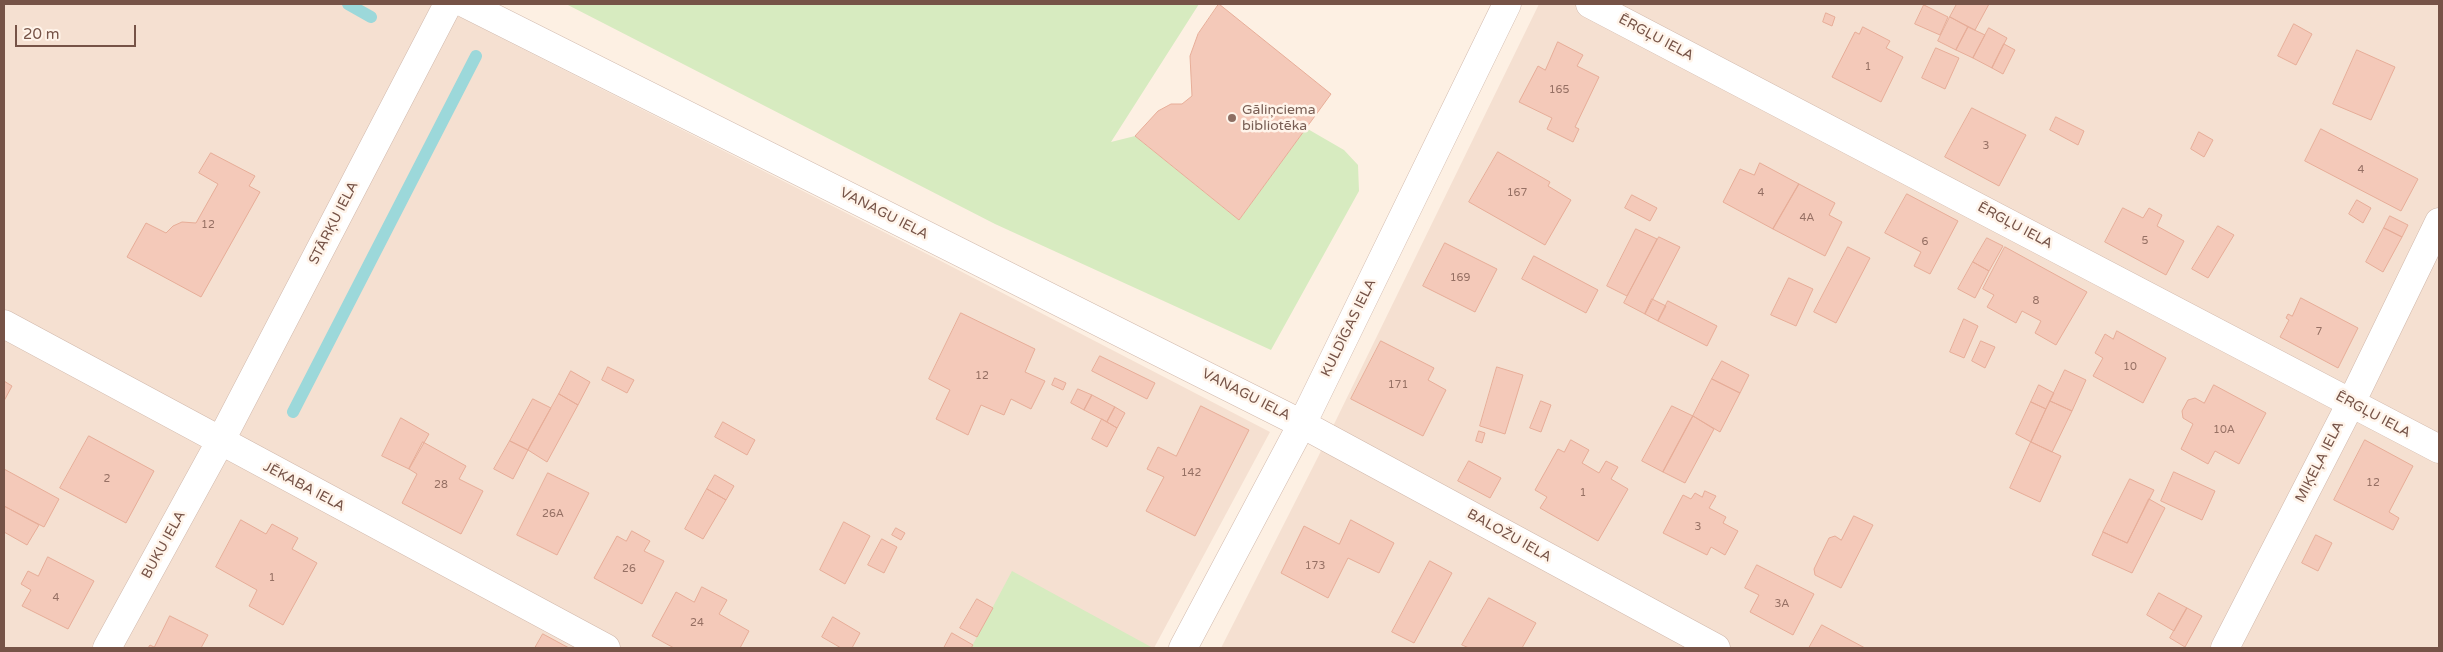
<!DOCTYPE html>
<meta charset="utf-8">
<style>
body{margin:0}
#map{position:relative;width:2443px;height:652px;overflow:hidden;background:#fdf0e3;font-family:"Varela Round",sans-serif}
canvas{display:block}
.frame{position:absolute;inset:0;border:5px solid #765347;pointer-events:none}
.scale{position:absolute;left:15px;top:25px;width:121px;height:22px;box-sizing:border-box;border:2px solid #765347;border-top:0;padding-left:6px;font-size:15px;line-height:18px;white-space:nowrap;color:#765347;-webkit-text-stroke:4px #fff4ea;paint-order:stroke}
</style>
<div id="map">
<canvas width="2443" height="652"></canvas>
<div class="frame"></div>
<div class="scale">20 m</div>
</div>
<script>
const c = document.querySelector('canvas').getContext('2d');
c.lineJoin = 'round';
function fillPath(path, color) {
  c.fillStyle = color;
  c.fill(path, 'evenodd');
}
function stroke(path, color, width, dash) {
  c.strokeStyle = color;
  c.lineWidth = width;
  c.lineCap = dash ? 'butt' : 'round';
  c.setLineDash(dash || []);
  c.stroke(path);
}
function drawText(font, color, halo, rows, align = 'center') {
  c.font = font + ' "Varela Round",sans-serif';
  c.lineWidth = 5;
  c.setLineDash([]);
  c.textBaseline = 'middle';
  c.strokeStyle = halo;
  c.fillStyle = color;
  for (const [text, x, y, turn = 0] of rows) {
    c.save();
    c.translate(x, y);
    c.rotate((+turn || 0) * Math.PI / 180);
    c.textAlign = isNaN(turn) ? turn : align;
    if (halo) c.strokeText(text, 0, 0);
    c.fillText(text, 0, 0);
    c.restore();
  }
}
const residential = new Path2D(`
 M4,4H434L939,260L1270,432L1154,648H4Z
 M1539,4H2439V648H1221L1318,457Z`);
const green = new Path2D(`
 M566,4H1199L1111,142L1135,136L1239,220L1306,128L1344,150L1358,165L1359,191L1271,350L995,224Z
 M1012,571L1153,648H971Z`);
const stream = new Path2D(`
 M348,4L371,17
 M293,412L476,56`);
const building = new Path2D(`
 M1219,4L1331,94L1239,220L1135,136L1158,111L1171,104H1182L1192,96L1190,56L1198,34Z
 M1957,4H1989L1975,30L1950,17Z
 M1924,5L1948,17L1940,35L1915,24Z
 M1826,13L1835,17L1832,26L1823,22Z
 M1950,17L1968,27L1956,50L1938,41Z
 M2294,24L2312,34L2296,65L2278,56Z
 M1863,27L1890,41L1886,48L1903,57L1881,102L1832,77L1855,32L1859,34Z
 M1968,27L1985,35L1973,58L1956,50Z
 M1989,28L2007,38L1992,68L1973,58Z
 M1558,42L1583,55L1577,66L1599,77L1575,127L1579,129L1573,142L1547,129L1552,118L1519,102L1538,66L1545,70Z
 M2004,44L2015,50L2003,74L1992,68Z
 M1936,48L1959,58L1945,89L1922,78Z
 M2357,50L2395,67L2371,120L2333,104Z
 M1972,108L2026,135L1999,186L1945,157Z
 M2056,117L2084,131L2078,145L2050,130Z
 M2321,129L2418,179L2401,211L2305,161Z
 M2199,132L2213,140L2204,157L2191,149Z
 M1498,152L1550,182L1548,186L1571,200L1545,245L1469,202Z
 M211,153L255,176L249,186L260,192L201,297L127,257L146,223L166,233L173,226L182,222L196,223L218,184L199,173Z
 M1760,163L1799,184L1773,229L1723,202L1740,169L1754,175Z
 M1799,184L1835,203L1829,215L1842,222L1825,256L1773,229Z
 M1907,194L1958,221L1930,274L1914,266L1921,252L1885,233Z
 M1632,195L1657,208L1650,221L1625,208Z
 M2357,200L2371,208L2363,223L2349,214Z
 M2123,208L2143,218L2149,208L2162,215L2157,226L2184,241L2166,275L2105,242Z
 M2390,216L2408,225L2402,237L2384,228Z
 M2218,226L2234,235L2208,278L2192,269Z
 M2384,228L2402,237L2383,272L2366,262Z
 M1636,229L1657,239L1627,296L1607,286Z
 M1659,237L1680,247L1645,314L1624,303Z
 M1987,238L2003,246L1989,271L1973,262Z
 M1445,243L1497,269L1475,312L1423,286Z
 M1848,247L1870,258L1836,323L1814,312Z
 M2005,247L2087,292L2056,345L2035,333L2041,321L2022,311L2016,323L1987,307L1994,295L1983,289Z
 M1534,256L1598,290L1586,313L1522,279Z
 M1973,262L1989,271L1975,298L1958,289Z
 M1789,278L1813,289L1796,326L1771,315Z
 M2301,298L2358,328L2338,368L2280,337L2289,320L2286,318L2288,314L2292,316Z
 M1652,299L1666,306L1658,321L1645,314Z
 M1668,301L1717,326L1707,346L1658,321Z
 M961,313L1035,349L1025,372L1045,381L1031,409L1011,399L1004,415L981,405L968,435L936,419L950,390L929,379Z
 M1964,319L1978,326L1964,358L1950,352Z
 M2117,331L2166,358L2143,403L2093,376L2103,358L2095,353L2105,334L2113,339Z
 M1381,341L1434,368L1428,380L1446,390L1423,436L1351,399Z
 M1981,341L1995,347L1985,368L1972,361Z
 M1100,356L1155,383L1147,399L1092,371Z
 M1722,361L1749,375L1740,393L1712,379Z
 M608,367L634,380L627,393L602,380Z
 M1497,367L1523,375L1505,434L1480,426Z
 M2065,370L2086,380L2072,411L2050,401Z
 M571,371L590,382L578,405L559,394Z
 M1055,378L1066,383L1063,390L1052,385Z
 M1712,379L1740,393L1720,432L1693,416Z
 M4,381L12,386L4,401Z
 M2039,385L2054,393L2046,409L2031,402Z
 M2214,385L2266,413L2239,464L2215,451L2208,464L2181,449L2193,424L2183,418L2182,411L2188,400L2195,398L2204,403Z
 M1078,389L1092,395L1084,410L1071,403Z
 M559,394L578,405L547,462L528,450Z
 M1092,395L1115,407L1107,422L1084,410Z
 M533,399L551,408L528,450L510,441Z
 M1541,401L1551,405L1541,432L1530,428Z
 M2050,401L2072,411L2052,452L2031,442Z
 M2031,402L2046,409L2031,442L2016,434Z
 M1201,406L1249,430L1195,536L1146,511L1164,477L1147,469L1158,447L1176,456Z
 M1672,406L1693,416L1663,472L1642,461Z
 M1115,407L1125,413L1117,428L1107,422Z
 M1693,416L1714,429L1685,483L1663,472Z
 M401,418L429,434L409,469L382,456Z
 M1102,419L1117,428L1107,447L1092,439Z
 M723,422L755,440L747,455L715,437Z
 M1479,431L1485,433L1482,443L1476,441Z
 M89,436L154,471L126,523L60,488Z
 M1571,440L1589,450L1582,463L1599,473L1606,461L1618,467L1611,479L1628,489L1598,541L1540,508L1547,497L1535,490L1558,449L1564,452Z
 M2365,440L2413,466L2389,512L2399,518L2393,530L2334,500Z
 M510,441L528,450L513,479L494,469Z
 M423,442L466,466L459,479L483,491L461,534L402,503L417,474L409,469Z
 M2031,442L2061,456L2040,502L2010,488Z
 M1469,461L1501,478L1490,498L1458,481Z
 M4,469L59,499L44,527L4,506Z
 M2174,472L2215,491L2202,520L2161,501Z
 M548,473L589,493L557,555L517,535Z
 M715,475L734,486L726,500L707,489Z
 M2130,479L2154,490L2127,543L2103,532Z
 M707,489L726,500L703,539L685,529Z
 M1705,491L1716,496L1709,508L1726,517L1723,523L1738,531L1725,555L1711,547L1707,555L1663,533L1683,495L1691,499L1695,493L1702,497Z
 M2149,499L2165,508L2132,573L2092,555L2103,532L2127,543Z
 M4,506L39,525L27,545L4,532Z
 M1854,516L1873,525L1841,588L1815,575L1814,569L1829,538L1835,536L1841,540Z
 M241,520L266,534L272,524L298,538L292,549L317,563L283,625L249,606L257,590L216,567Z
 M1351,520L1394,543L1379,573L1348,558L1328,598L1281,573L1304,526L1339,544Z
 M844,522L870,536L845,584L820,570Z
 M896,528L905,533L901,540L892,535Z
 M632,531L650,541L644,551L664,561L642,604L594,578L617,536L626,541Z
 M2316,535L2332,543L2318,571L2302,563Z
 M882,539L897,547L884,573L868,565Z
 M48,557L94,581L68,629L22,606L31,590L21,584L28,571L38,576Z
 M1430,561L1452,573L1414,643L1392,632Z
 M1757,565L1814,594L1793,635L1750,612L1759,595L1745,588Z
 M702,587L727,600L719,614L749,631L740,648H674L652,636L676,592L694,602Z
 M2159,593L2187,608L2174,631L2147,615Z
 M1489,598L1536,623L1522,648H1469L1462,645Z
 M977,599L993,608L977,637L960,628Z
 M2187,608L2202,616L2185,647L2170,638Z
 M170,616L208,635L201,648H148L150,645L154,647Z
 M833,617L860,633L852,648H841L822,637Z
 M1822,625L1865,648H1809Z
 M952,633L973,645L971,648H944Z
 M543,634L569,648H535Z`);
const minor = new Path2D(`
 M466,4L1302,424L1716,648
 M1590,4L2439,449
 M4,324L606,648
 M107,648L220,442L448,4
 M1183,648L1302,424L1507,4
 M2225,648L2351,403L2439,222`);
const markers = [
 [1232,118,5,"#8d6e63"]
];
const numberNames = [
 ["1",1868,67],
 ["165",1559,90],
 ["3",1986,146],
 ["4",2361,170],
 ["167",1517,193],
 ["4",1761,193],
 ["4A",1807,218],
 ["12",208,225],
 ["5",2145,241],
 ["6",1925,242],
 ["169",1460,278],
 ["8",2036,301],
 ["7",2319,332],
 ["10",2130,367],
 ["12",982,376],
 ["171",1398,385],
 ["10A",2224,430],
 ["142",1191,473],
 ["2",107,479],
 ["12",2373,483],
 ["28",441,485],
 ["1",1583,493],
 ["26A",553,514],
 ["3",1698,527],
 ["173",1315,566],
 ["26",629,569],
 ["1",272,578],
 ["4",56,598],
 ["3A",1782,604],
 ["24",697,623]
];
const streetNames = [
 ["ĒRGĻU IELA",1656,38,28],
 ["VANAGU IELA",884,214,27],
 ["STĀRĶU IELA",334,223,-63],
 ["ĒRGĻU IELA",2015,226,28],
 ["KULDĪGAS IELA",1349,328,-64],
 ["VANAGU IELA",1246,395,27],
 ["ĒRGĻU IELA",2373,415,28],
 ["MIĶEĻA IELA",2320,462,-63],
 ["JĒKABA IELA",304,487,28],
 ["BALOŽU IELA",1509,536,29],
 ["BUKU IELA",164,545,-61]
];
const educationNames = [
 ["Gāliņciema",1242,110],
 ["bibliotēka",1242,126]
];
fillPath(residential, '#f5e0d1');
fillPath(green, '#d7ebc0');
stroke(stream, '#9cd8da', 12);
fillPath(building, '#f4c9b9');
stroke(building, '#e7ad98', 1);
stroke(minor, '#d1b8ab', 29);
stroke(minor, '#fff', 28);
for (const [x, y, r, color] of markers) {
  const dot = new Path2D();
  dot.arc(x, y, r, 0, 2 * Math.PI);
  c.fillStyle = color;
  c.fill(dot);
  stroke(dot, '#fff4ea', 2);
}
drawText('11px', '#967064', null, numberNames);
drawText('14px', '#765347', '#fff4ea', streetNames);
drawText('14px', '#785e54', '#fff4ea', educationNames, 'left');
</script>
